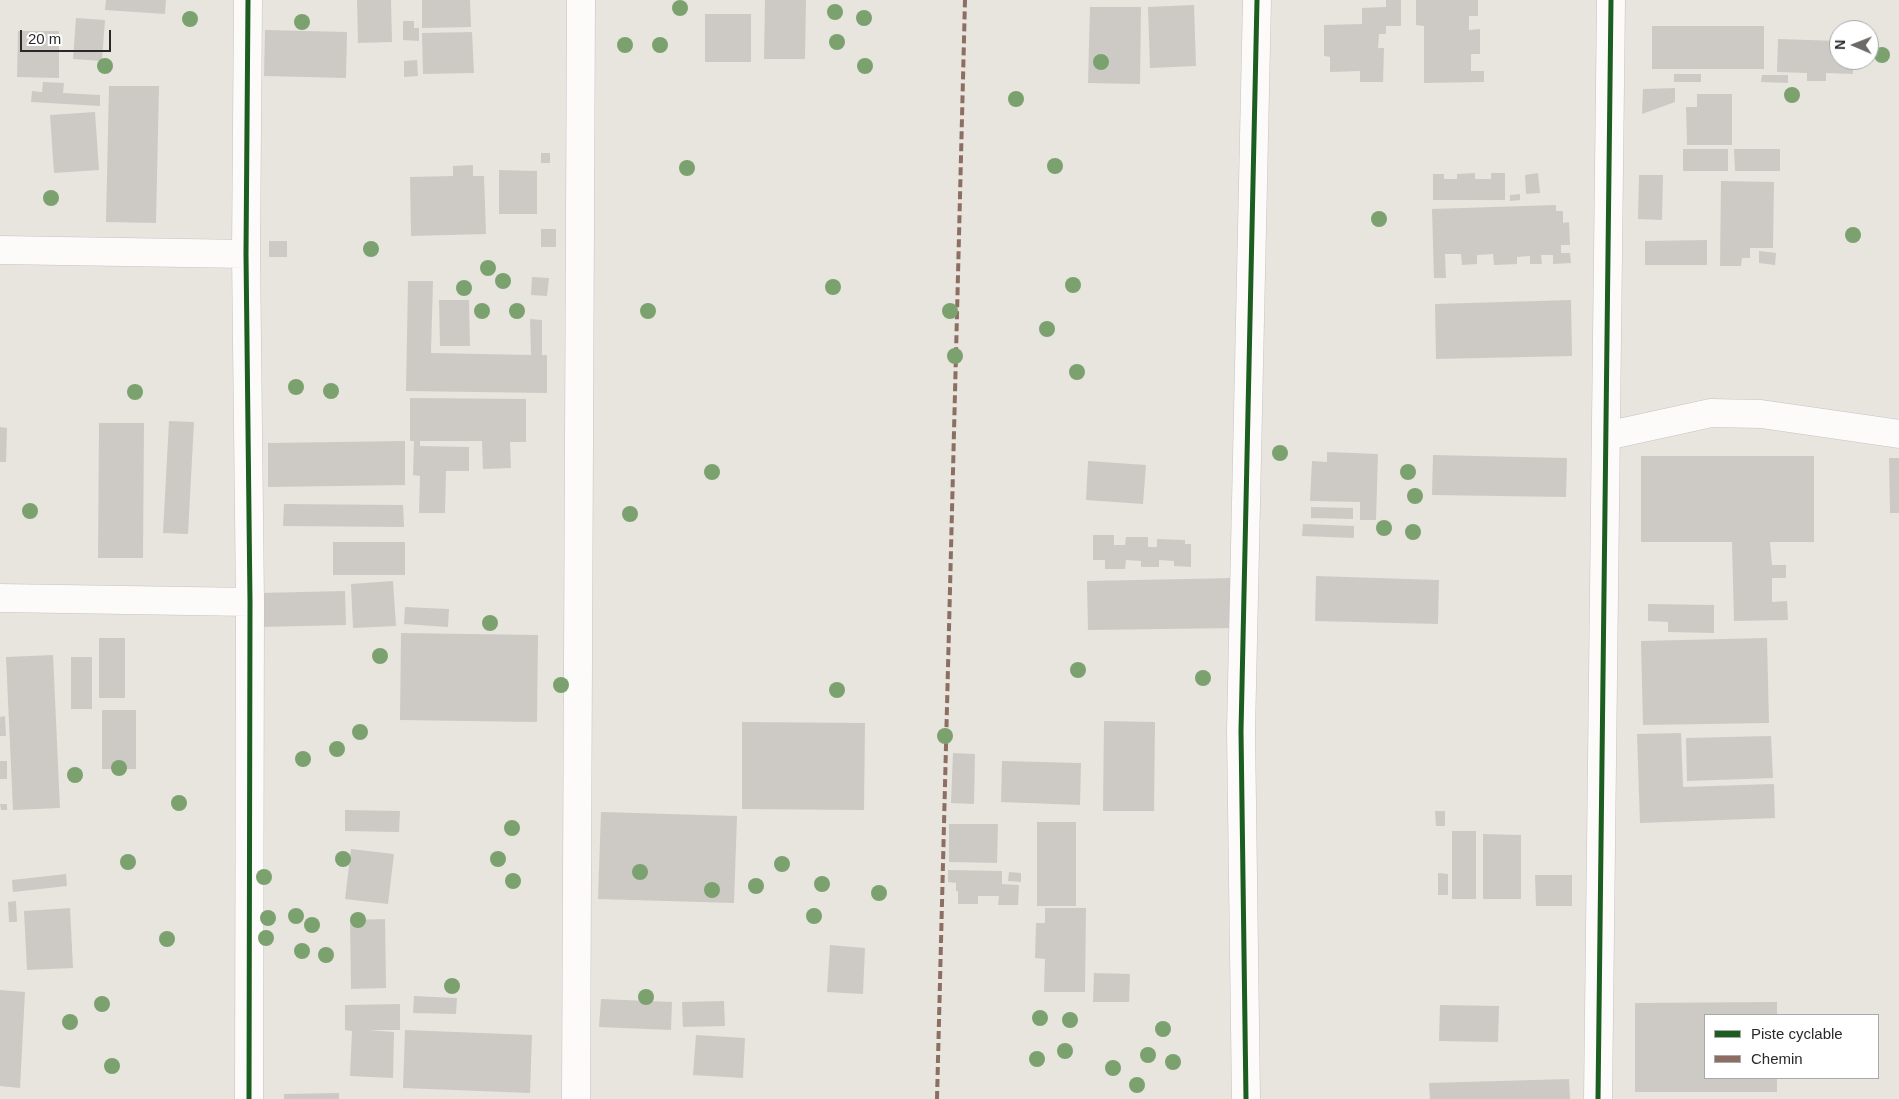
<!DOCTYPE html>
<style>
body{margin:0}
#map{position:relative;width:1899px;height:1099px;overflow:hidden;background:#e8e4de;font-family:Helvetica,sans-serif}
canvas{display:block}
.legend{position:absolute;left:1704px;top:1014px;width:175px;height:65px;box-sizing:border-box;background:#fff;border:1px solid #a9a9a9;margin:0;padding:6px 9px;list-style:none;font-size:15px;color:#292929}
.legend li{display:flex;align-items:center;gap:10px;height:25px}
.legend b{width:25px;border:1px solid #a9a9a9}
.north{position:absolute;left:1829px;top:20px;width:50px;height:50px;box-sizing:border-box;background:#fff;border:1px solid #a9a9a9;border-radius:50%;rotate:271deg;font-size:14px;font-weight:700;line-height:20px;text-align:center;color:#292929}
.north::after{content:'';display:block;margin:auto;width:18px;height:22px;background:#6c6a68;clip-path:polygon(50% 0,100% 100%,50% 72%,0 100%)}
.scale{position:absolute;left:20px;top:30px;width:91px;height:22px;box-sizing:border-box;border:2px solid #292929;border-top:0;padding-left:6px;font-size:15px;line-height:18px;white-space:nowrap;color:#292929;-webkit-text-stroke:4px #fff;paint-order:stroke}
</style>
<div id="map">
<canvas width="1899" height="1099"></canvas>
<ul class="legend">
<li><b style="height:6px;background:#1b5e20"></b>Piste cyclable</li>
<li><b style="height:6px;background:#8d6e63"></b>Chemin</li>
</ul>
<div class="north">N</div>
<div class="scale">20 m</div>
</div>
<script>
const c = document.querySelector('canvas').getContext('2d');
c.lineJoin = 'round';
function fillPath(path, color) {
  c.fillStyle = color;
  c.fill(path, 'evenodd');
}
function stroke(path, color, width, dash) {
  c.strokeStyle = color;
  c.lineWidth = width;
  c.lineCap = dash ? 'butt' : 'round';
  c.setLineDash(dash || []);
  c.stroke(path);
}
const building = new Path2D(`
 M106,0H166L165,14L105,10Z
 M357,0H391L392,42L358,43Z
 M422,0H470L471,27L422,28Z
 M765,0H806L805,59H764Z
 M1386,0H1401V26H1386V34H1379L1378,48H1384L1383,82H1360V71L1330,72V57L1324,56V25L1362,24V8L1386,7Z
 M1416,0H1478V16H1469V30L1480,29V54H1471V71H1484V82L1424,83V26L1416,25Z
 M1194,5L1196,66L1150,68L1148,7Z
 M1090,7H1141L1140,84L1088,83Z
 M705,14H751V62H705Z
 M76,18L105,20L102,61L73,59Z
 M403,21H414V28H419V41L403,40Z
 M1652,26H1764V69H1652Z
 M265,30L347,32L346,78L264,76Z
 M18,31H59V78L17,77Z
 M472,32L474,73L423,74L422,33Z
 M1778,39L1839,41V60H1853V74L1826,73V81H1807V73L1777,72Z
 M417,60L418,76L404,77V61Z
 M1674,74H1701V82H1674Z
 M1762,75H1788V83L1761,82Z
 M43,82L64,83L63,93L100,95V106L31,102L32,91L42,92Z
 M109,86H159L156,223L106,222Z
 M1675,88V102L1642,114L1643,89Z
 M1697,94H1732V145H1687L1686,107H1697Z
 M95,112L99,170L54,173L50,115Z
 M1683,149H1728V171H1683Z
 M1734,149H1780V171H1735Z
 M541,153H550V163H541Z
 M473,165V176H484L486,234L411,236L410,177L453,176V166Z
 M499,170L537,171V214H499Z
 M1475,173V179H1491V173H1505V200H1433V174H1444V179H1457V174Z
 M1538,173L1540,193L1526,194L1525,175Z
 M1639,175H1663L1662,220L1638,219Z
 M1721,181L1774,182L1773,248H1750V258H1742L1741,266H1720Z
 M1520,194V200L1510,201V195Z
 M1556,205V211H1563V223L1569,222L1570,245H1561V253H1570L1571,263L1553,264V255H1541L1542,264H1530V256L1517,257V264L1494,265L1493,254L1477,255V264L1462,265L1461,254H1445L1446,278H1434L1432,209Z
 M541,229H556V247H541Z
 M1707,240V265H1645V241Z
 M269,241H287V257H269Z
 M1759,251L1776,253L1775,265L1759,263Z
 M532,277L549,278L547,296L531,295Z
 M408,281H433L431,353L531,355L530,319L542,320V355H547V393L406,391Z
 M439,300H469L470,346H440Z
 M1571,300L1572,356L1436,359L1435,304Z
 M410,398L526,399V442H510L511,468L483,469L482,441H420V446L469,447V471H446L445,513H419L420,476L413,475L414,441H410Z
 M169,421L194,422L188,534L163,533Z
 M99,423H144L143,558H98Z
 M0,427L7,428L6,462H0Z
 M405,441V485L268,487V443Z
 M1327,452L1378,454L1376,520H1360V502L1310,501L1312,461L1327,462Z
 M1433,455L1567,458L1566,497L1432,495Z
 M1641,456H1814V542H1770L1772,565H1786V578H1772V602L1787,601L1788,620L1734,621L1732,542H1641Z
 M1889,458H1899V513H1890Z
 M1088,461L1146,465L1143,504L1086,500Z
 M284,504L403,505L404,527L283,526Z
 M1311,507L1353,508V519L1311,518Z
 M1303,524L1354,526V538L1302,536Z
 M1093,535H1114V545H1125L1126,537H1148V547H1157V539L1185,540V544H1191V567L1174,566V561L1159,560V567H1141V561L1126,560L1125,569H1105V560H1093Z
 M333,542H405V575H333Z
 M1316,576L1439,580L1438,624L1315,621Z
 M1235,578L1236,628L1088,630L1087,581Z
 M393,581L396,626L353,628L351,584Z
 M345,591L346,625L260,627L259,593Z
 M1648,604L1714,605V633L1668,632V622L1648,621Z
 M405,607L449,609L448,627L404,624Z
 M401,633L538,635L537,722L400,720Z
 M99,638H125V698H99Z
 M1767,638L1769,723L1643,725L1641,641Z
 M53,655L60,808L13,810L6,657Z
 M71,657H92V709H71Z
 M102,710H136V769H102Z
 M5,716L6,736H0V717Z
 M1104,721L1155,722L1154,811H1103Z
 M742,722L865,723L864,810L742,809Z
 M1681,733L1683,787L1774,784L1775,818L1640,823L1637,734Z
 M1771,736L1773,778L1687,781L1686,738Z
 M953,753L975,754L974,804L951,803Z
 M0,761H7V779H0Z
 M1002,761L1081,763L1080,805L1001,802Z
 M0,804H7V810H1Z
 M345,810L400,811L399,832L345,831Z
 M1435,811H1445V826H1436Z
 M601,812L737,816L734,903L598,899Z
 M1037,822H1076V906H1037Z
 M949,824H998L997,863L949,862Z
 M1452,831H1476V899H1452Z
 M1483,834L1521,835V899H1483Z
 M351,849L394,854L388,904L345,899Z
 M948,870L1002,871V884L1019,885L1018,905H998L999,896H978V904H958V891H956V883L948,882Z
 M1009,872L1021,873V882L1008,881Z
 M1438,873L1448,874V895H1438Z
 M66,874L67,886L13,892L12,880Z
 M1535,875H1572V906H1536Z
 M16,901L17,922H9L8,902Z
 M70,908L73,968L27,970L24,911Z
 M1045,908H1086L1085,992H1044L1045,959L1035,958L1036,923H1045Z
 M385,919L386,988L351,989L350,920Z
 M830,945L865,948L863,994L827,992Z
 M1094,973L1130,974L1129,1002H1093Z
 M0,990L25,992L20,1088L0,1086Z
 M414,996L457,998L456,1014L413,1013Z
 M601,999L672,1002L671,1030L599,1027Z
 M724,1001L725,1026L683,1027L682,1002Z
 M1777,1002V1015H1705V1078H1777V1092H1635V1003Z
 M400,1004V1030H369L394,1032L393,1078L350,1076L352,1031L345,1030V1005Z
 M1440,1005L1499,1006L1498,1042L1439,1041Z
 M405,1030L532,1035L530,1093L403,1088Z
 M696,1035L745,1038L743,1078L693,1075Z
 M1569,1079L1570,1099H1430L1429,1083Z
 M339,1093V1099H284V1094Z`);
const minor = new Path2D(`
 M248,0L246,254L250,602L249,1099
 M0,250L246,254
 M1606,436L1711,413L1761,414L1899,434
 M0,598L250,602
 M576,1099L581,0
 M1246,1099L1241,731L1257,0
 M1598,1099L1611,0`);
const quiet = new Path2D(`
 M937,1099L965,0`);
const cycleway = new Path2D(`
 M248,0L246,254L250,602L249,1099
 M1246,1099L1241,731L1257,0
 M1598,1099L1611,0`);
const trees = [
 [680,8],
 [835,12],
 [864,18],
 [190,19],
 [302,22],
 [837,42],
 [625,45],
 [660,45],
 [1882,55],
 [1101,62],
 [105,66],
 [865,66],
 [1792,95],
 [1016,99],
 [1055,166],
 [687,168],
 [51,198],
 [1379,219],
 [1853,235],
 [371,249],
 [488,268],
 [503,281],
 [1073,285],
 [833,287],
 [464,288],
 [482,311],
 [517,311],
 [648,311],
 [950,311],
 [1047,329],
 [955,356],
 [1077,372],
 [296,387],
 [331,391],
 [135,392],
 [1280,453],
 [712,472],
 [1408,472],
 [1415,496],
 [30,511],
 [630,514],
 [1384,528],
 [1413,532],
 [490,623],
 [380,656],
 [1078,670],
 [1203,678],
 [561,685],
 [837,690],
 [360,732],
 [945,736],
 [337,749],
 [303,759],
 [119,768],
 [75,775],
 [179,803],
 [512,828],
 [343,859],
 [498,859],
 [128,862],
 [782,864],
 [640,872],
 [264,877],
 [513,881],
 [822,884],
 [756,886],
 [712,890],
 [879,893],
 [296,916],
 [814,916],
 [268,918],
 [358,920],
 [312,925],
 [266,938],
 [167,939],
 [302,951],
 [326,955],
 [452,986],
 [646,997],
 [102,1004],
 [1040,1018],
 [1070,1020],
 [70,1022],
 [1163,1029],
 [1065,1051],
 [1148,1055],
 [1037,1059],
 [1173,1062],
 [112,1066],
 [1113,1068],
 [1137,1085]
];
fillPath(building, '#cdcac5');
stroke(minor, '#c5c3c4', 29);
stroke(minor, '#fcfbfa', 28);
stroke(quiet, '#8d6e63', 4, [8, 4]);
stroke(cycleway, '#1b5e20', 5);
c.fillStyle = '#7ba26e';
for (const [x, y] of trees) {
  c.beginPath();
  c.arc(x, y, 8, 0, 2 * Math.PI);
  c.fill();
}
</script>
